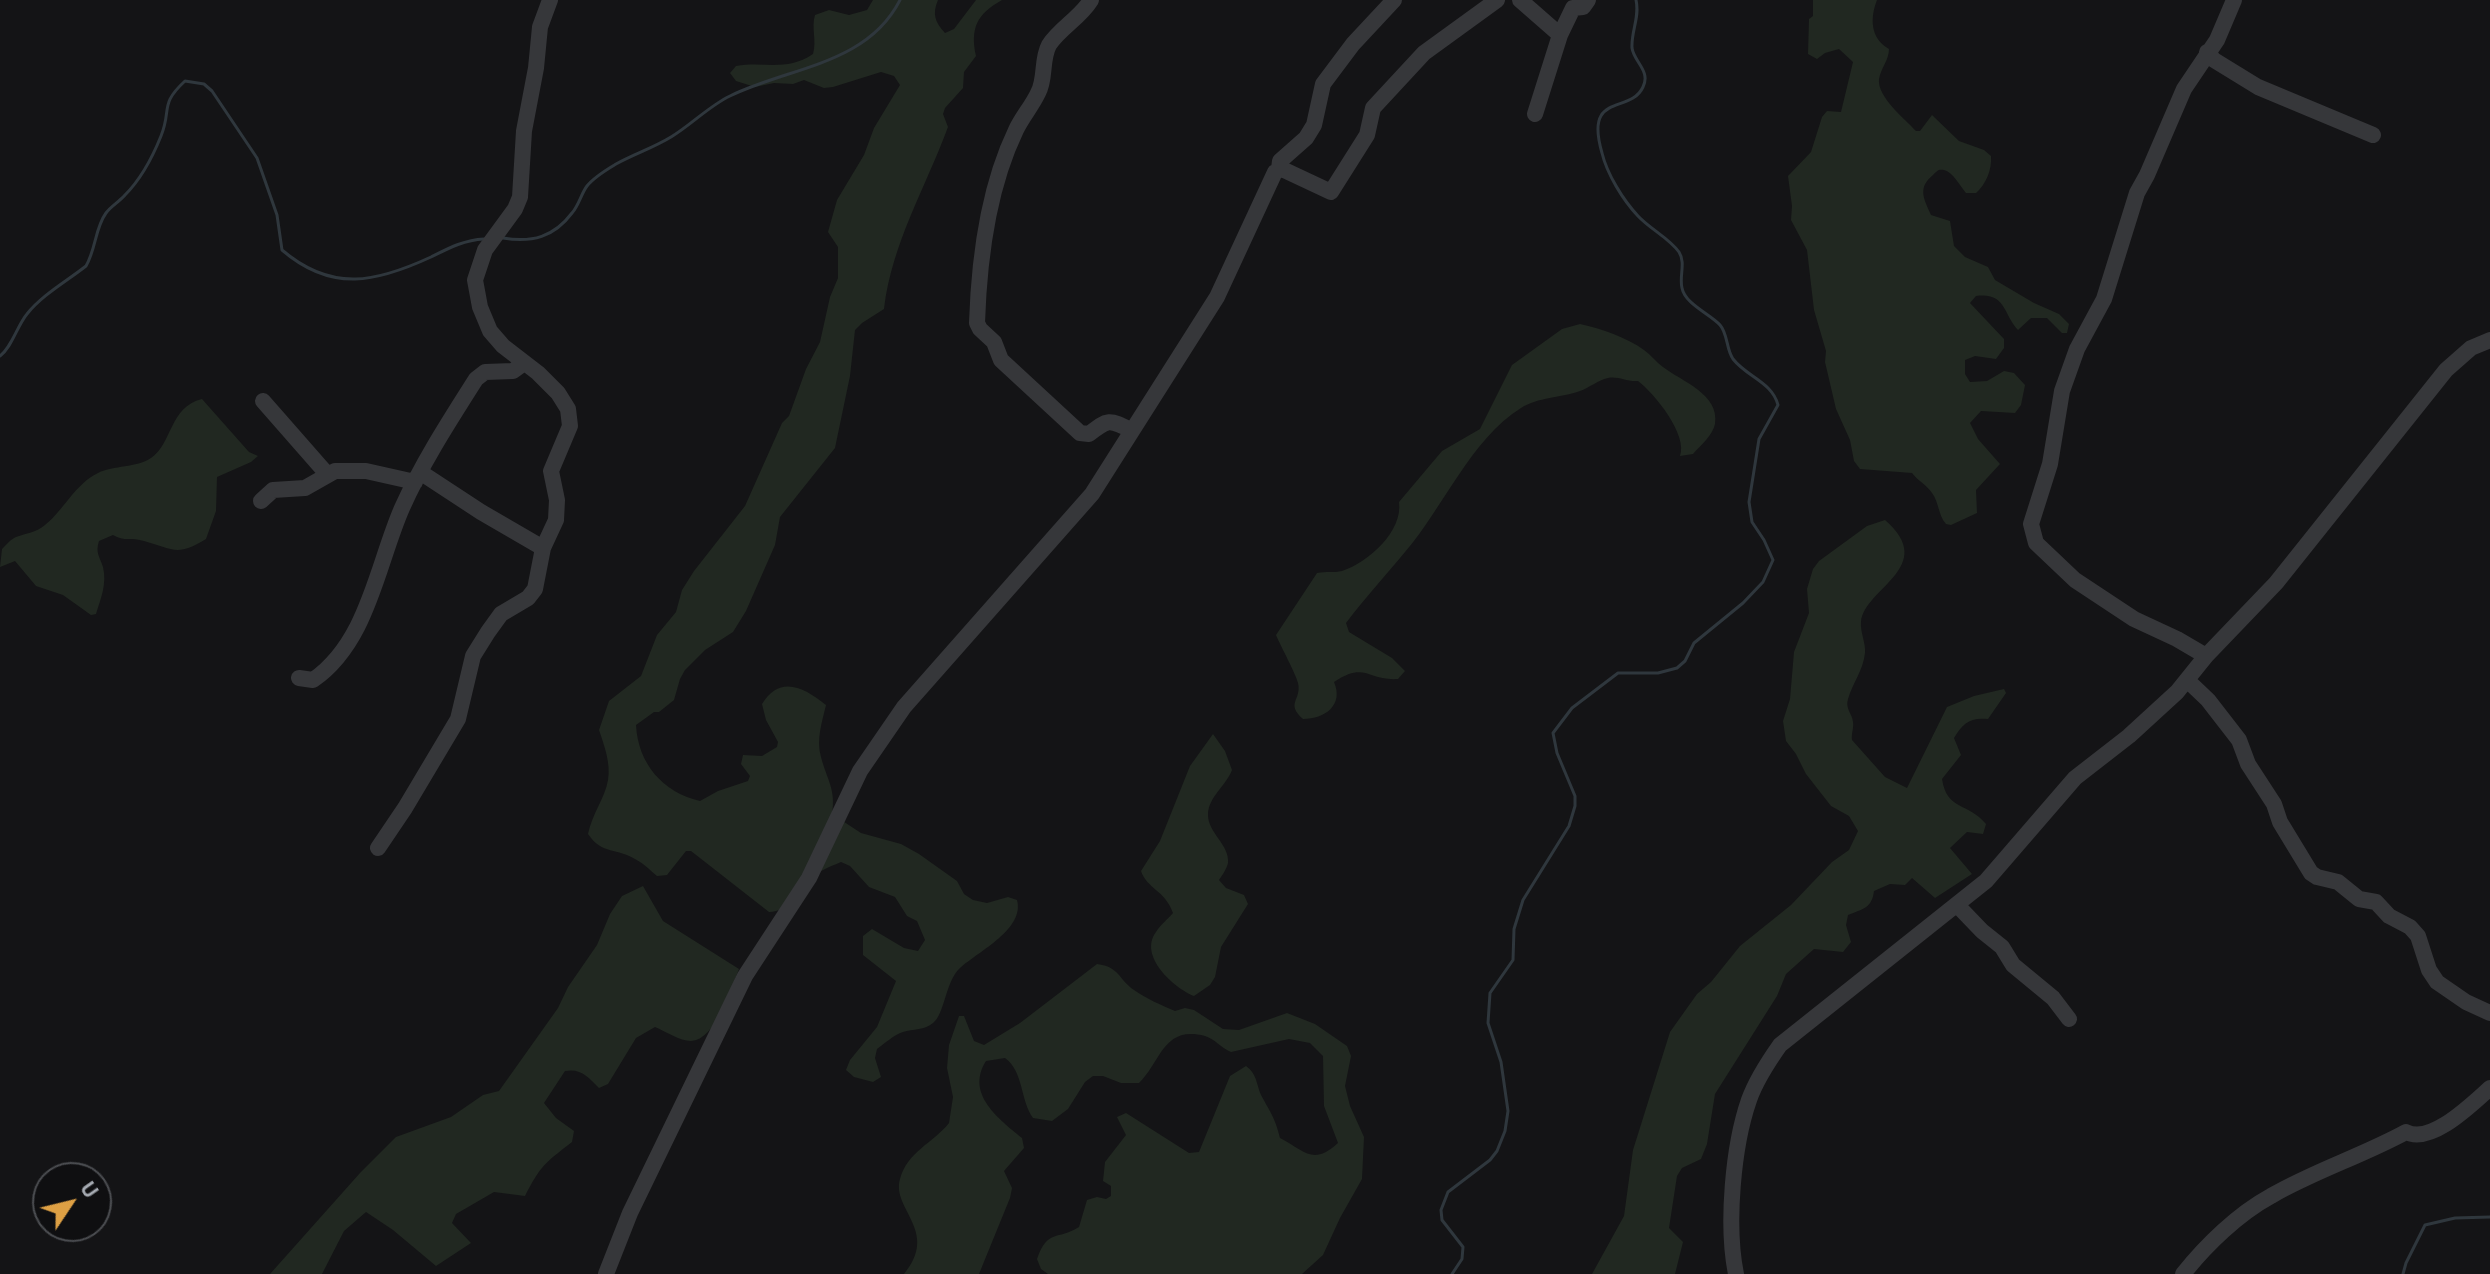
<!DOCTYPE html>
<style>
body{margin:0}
#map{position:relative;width:2490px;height:1274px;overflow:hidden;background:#141416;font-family:"PT Sans",sans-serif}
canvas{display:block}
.north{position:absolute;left:32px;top:1162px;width:80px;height:80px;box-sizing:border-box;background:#0f0f11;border:2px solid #4c4e52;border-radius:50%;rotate:55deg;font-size:22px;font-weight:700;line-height:32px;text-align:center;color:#a7acb4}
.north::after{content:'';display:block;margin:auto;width:28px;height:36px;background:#dea044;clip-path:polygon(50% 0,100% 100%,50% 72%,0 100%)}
</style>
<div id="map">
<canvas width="2490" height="1274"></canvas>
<div class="north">U</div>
</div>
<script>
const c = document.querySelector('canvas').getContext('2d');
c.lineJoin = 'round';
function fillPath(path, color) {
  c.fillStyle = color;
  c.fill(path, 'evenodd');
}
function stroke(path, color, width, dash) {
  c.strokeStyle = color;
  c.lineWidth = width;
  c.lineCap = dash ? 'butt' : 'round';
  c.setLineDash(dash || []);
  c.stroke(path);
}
const green = new Path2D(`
 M873,0H938C932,14 935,22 945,33L954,29L976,0H1002C977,14 970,28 976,56L964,72L963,88L945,108L943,114L948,127C925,189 892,243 884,309L862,323L855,330L850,376L835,448L780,517L775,545L746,611L733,632L705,650L685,670L680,679L674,700L659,712H654L636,725C638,763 662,792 700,801L718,791L748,781L750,776L741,764L743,755L762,756L777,747L778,742L766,720L762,704C780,674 805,688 826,705C822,722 816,740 821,757C827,780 836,789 832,814L861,833L901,844L919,854L957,881L964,894L973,900L987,903L1008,897L1017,900C1025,929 979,951 960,968C945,982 945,1014 933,1023C925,1030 913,1029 903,1032C894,1035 885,1043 877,1049L875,1058L881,1077L873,1082L854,1077L846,1070L850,1060L877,1027L896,981L863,955V936L872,929L904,948L918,951L925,940L917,921L907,916L895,897L869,887L850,866L841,862C829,867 817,872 806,880C793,890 790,912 769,912L691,851H686L667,875L657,876C650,870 643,863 635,859C618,848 602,855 588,834C592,814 605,798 608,780C611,763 604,745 599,730L609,701L641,676L657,635L676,612L682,590L694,571L745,506L782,423L789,416L806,369L820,342L830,297L838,278V247L828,232L837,200L864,155L874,128L900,85L894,76L881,72L833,87L824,88L804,80L793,84L774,83L755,87L736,81L730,73L736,66C765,61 786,72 813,54C817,40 811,28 815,15L829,10L849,15L867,10Z
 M1813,0H1877C1870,18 1870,38 1889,49C1889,60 1881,68 1879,79C1877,97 1905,119 1916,131H1920L1932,115L1959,141L1984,150L1991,156C1992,170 1986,184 1976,193H1966C1960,186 1953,172 1944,170C1938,169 1937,171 1933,175C1917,188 1924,199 1931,215L1950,221L1954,246L1965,257L1988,267L1995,280L2034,303L2059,314L2069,324L2067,333H2062L2047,318H2031L2018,330C2003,314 2006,292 1976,296L1970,303L2004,339V348L1996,359L1975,356L1965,360V374L1970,382L1987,381L2004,371L2014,373L2025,385L2021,405L2015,413L1981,411L1970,423L1978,439L2000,464L1976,490L1977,513L1951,525L1946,524C1938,515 1939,502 1932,493C1927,485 1918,481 1912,473L1860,469L1854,461L1850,440L1836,409L1825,362L1826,351L1814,310L1807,250L1791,220L1792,206L1788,176L1811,152L1822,117L1827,111L1841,112L1853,62L1839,49L1825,53L1817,59L1808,54L1809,19L1813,16Z
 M1580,324C1602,329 1626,337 1644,350C1651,355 1656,362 1663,367C1681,381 1720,394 1715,424C1713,435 1700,446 1693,454L1680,456C1688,435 1655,394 1638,381C1627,382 1618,376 1608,378C1598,380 1589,388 1580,391C1561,398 1538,397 1521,408C1471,439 1443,508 1405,552C1385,576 1365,598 1346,623L1349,632L1392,658L1405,671L1398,679C1367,681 1366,661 1334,682C1344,705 1325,719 1303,719C1285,703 1302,700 1298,683C1296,674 1281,647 1276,635L1317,573C1326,571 1334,573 1342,571C1369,562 1403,531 1399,502L1442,451L1480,429L1512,365L1562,329Z
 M202,399L249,452L258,456L251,462L217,477L216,511L206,539C177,557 173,549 144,541C132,537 124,542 113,535L99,541C95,553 100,557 103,567C107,584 101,598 96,614L91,615L63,595L36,586L15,561L0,567L2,549C6,545 11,539 16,537C27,533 35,533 45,525C64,510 75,484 98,473C114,465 136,468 151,458C173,443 169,407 202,399Z
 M1885,520C1939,567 1864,588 1861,622C1860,632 1866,643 1865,653C1863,671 1853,682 1848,699C1845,709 1852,713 1853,722C1854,728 1851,734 1852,740L1885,777L1907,788L1947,707L1974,696L2004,689L2006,693L1988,719C1970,717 1963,723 1954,738L1961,755L1942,779C1947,811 1968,802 1986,824L1983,834L1967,832L1950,848L1972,874L1935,898L1912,878L1905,885L1890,884L1874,891C1872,908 1863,909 1848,915L1846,925L1851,942L1843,952L1814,949L1786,974L1777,996L1715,1094L1707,1144L1701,1159L1682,1168L1677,1176L1669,1228L1683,1242L1675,1274H1592L1624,1216L1633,1150L1670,1032L1697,994L1711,982L1740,946L1791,905L1832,862L1849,850L1858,831L1849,816L1831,806L1806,774L1796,754L1786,741L1783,721L1790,699L1794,652L1809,613L1807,589L1813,569L1819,561L1867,526Z
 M1213,734L1225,751L1232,770C1226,786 1208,797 1208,815C1208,833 1230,845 1228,863C1227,868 1222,876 1219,880L1226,888L1244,895L1248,904L1221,947L1215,977L1210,985L1194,996C1174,988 1138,956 1156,932C1160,925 1168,919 1173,913C1165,890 1147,889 1141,871L1160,841L1190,766Z
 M643,886L663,921L739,969C731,988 716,1040 691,1041C680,1041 665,1031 655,1027L636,1038L608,1084L599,1088C588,1077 581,1068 565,1071L544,1103L556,1118L574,1131L572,1142C545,1163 541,1165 525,1196L494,1192L456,1214L452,1223L471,1243L436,1266L393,1230L366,1212L344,1231L322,1274H270L360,1173L396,1137L451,1117L483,1095L499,1091L558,1008L568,987L597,945L610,914L622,896Z
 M1097,964C1120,967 1118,979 1134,990C1147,999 1161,1005 1175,1011L1185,1008L1194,1010L1223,1029L1239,1030L1287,1013L1315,1024L1347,1046L1351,1056L1345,1086L1350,1106L1364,1137L1362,1179L1340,1218L1323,1255L1302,1274H1048L1041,1269L1037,1259C1048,1228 1057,1241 1079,1227L1087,1200L1097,1197L1106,1199L1111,1196V1186L1103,1181L1105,1162L1126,1135L1117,1117L1126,1113L1189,1153L1199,1152L1230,1076L1246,1066C1257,1074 1256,1083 1261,1095C1270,1112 1275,1117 1280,1138C1305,1151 1313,1166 1338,1143L1324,1106L1323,1056L1310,1043L1289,1039L1231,1052C1221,1048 1215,1039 1205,1036C1163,1025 1161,1062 1139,1083H1121L1103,1076H1093L1085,1082L1068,1109L1052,1121L1033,1118C1020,1100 1024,1072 1005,1058L986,1061C965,1094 999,1119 1022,1138L1024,1148L1004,1171L1012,1188L1010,1198L979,1274H904C940,1231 891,1209 900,1179C907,1152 933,1143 949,1123L953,1097L947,1068L949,1045L959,1016H964L974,1041L984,1045L1020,1023Z`);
const stream = new Path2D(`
 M503,238C532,243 554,237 572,213C579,205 581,194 587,186C594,177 606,170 616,164C634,154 653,148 671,137C691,125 709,106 730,96C789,67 867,65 900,0
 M0,356C12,347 17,326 27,314C42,295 67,281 86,266C96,249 95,228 106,213C111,206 119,202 125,195C140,180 153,156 161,136C172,109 159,105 185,81L204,84L212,91L257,158L277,215L282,250C332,293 377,282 431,257C449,248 464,240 484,239
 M1452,1274L1462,1259L1463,1247L1442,1220L1441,1210L1448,1192L1490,1160L1497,1151L1505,1131L1508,1111L1501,1062L1488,1023L1490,993L1513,960L1514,929L1523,900L1569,826L1575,806V796L1557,753L1553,733L1572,708L1618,673H1658L1677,668L1685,661L1694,643L1743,603L1763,582L1773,560L1764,540L1752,522L1749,502L1759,439L1778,405C1772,382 1747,377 1733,359C1726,349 1728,334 1720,325C1710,314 1685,304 1682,288C1679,276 1686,263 1679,252C1669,238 1650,229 1638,216C1623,200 1607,174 1602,153C1584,91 1630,115 1643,87C1651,71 1634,62 1632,48C1631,31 1640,17 1636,0
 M2403,1274L2406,1263L2425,1225L2455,1218L2490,1217`);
const minor = new Path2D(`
 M1091,0C1080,18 1060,28 1049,45C1041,60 1046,79 1038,93C1032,106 1022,117 1016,130C988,188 979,259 977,323L980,329L994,342L1001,360L1080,433L1089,434C1108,419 1109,419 1131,430
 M1520,0L1560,35
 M2207,52L2214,60L2258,87L2373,135
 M1535,114L1560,35L1573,8L1583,7L1588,0
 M1279,169L1280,161L1306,138L1314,125L1323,84L1353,44L1394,0
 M263,401L327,474
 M420,472L481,512L543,548
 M261,501L273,490L305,488L335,471H366L415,482
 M2206,656L2177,639L2134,619L2075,580L2036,543L2031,524L2050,464L2062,391L2077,349L2104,299L2137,193L2147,175L2184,89L2217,40L2234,0
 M299,678L313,680C368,642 377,565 402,508C422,463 450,420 476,379L485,372L513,371L524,363
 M2187,680L2208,700L2239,740L2248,764L2274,804L2280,822L2311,873L2317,877L2338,882L2359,899L2376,902L2389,916L2410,927L2418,936L2429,970L2437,982L2466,1002L2490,1013
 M378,848L405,808L458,719L473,656L488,632L501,614L528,598L535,589L543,548L556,520L557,500L551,471L570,426L568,409L558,393L538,373L503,346L490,331L480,307L475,280L485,250L515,209L520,197L524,131L536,68L540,27L550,0
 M1957,905L1982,931L2002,947L2013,965L2053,998L2069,1019
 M606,1274L630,1213L745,976L809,878L860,771L904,707L1092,494L1217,297L1275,172L1282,169L1331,192L1367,135L1373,108L1424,53L1497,0
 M1736,1274C1726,1225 1733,1146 1749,1100C1756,1080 1768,1062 1780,1045L1986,881L2075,778L2129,736L2177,692L2206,656L2276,583L2446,370L2471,348L2490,340
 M2183,1274C2206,1245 2238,1214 2271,1196C2314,1171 2362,1156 2406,1132C2431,1145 2472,1104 2490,1088`);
fillPath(green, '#212821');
stroke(stream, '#2f373d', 3);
stroke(minor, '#36373a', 16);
</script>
